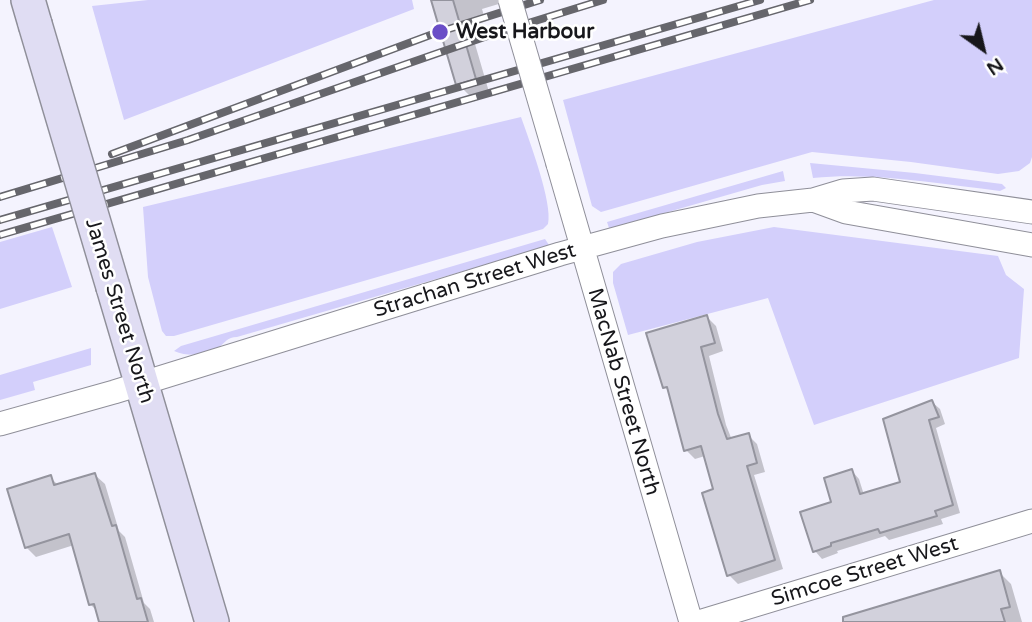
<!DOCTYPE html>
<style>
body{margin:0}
#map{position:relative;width:1032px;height:622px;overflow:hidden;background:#f4f3fe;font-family:"Varela Round",sans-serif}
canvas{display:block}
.north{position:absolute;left:948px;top:14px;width:70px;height:70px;-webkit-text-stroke:5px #fff;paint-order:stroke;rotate:146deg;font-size:19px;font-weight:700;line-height:28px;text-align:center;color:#17171b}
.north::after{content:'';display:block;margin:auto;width:24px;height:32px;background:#17171b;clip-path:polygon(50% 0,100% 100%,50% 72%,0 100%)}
</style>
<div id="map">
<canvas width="1032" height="622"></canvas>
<div class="north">N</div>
</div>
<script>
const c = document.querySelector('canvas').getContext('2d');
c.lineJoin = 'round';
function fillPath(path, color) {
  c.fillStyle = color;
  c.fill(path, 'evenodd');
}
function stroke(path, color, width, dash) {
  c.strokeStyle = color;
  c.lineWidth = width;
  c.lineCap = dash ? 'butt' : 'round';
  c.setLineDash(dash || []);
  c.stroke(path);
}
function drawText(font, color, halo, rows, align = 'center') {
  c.font = font + ' "Varela Round",sans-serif';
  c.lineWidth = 5;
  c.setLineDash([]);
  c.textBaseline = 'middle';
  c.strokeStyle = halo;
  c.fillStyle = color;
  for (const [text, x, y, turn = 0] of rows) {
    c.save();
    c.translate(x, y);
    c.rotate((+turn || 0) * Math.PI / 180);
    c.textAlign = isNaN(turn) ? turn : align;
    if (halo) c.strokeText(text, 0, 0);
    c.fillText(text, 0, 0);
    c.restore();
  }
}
const green = new Path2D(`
 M148,0H412L414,9L124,120L92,6Z
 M934,0H1032V157L1030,163L1019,171L998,174L911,162L812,152L601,212L592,206L563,100Z
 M521,117C529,140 553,203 548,224L543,229L174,336H166L162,331L148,277L143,207Z
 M810,163L915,173L1002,184L1006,188L1000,191C938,184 876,172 813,178Z
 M783,171L785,181L762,185L616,227L609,228L607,222Z
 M52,227L72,287L0,309V242Z
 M774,227L998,256L1006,275L1024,289L1019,358L814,425L768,298L628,335L613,283V272L621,264L697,242Z
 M545,239L549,245L546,247L237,337C227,337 226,342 218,348C204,356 189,357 174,351L181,346Z
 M91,348V365L33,382L35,390L0,400V375Z`);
const shadow = new Path2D(`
 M433,0H512L482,9L484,16L468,20L489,92L472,98L458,84Z
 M707,317L716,326L723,351L709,356L726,425L732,440L748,435L757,444L765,472L754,475L783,569L738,584L729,575L715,490L705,456L695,459L686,450L671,393L665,387Z
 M932,402L940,409L945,424L936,428L960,513L941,519L943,524L889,540L885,536L837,551L838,553L822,559L815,551L833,503L852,471L859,479L864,495L902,483Z
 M95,475L105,484L119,531L125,537L144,603L150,609L154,622H101L98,612L90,604L74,545L36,557L26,547L50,477L59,486Z
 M999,572L1011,584L1022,622H855Z`);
const building = new Path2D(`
 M431,0H453L476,79L456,85Z
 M707,315L715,343L701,347L718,414L727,439L749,433L757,463L747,466L775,560L727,576L702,493L713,489L701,446L684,451L667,387L663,388L646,333Z
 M932,400L939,417L929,420L953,505L935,511L937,516L880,533L878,529L831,543V546L813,552L800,512L831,502L824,478L852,469L860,494L900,482L883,419Z
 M95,473L112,526L116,525L137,599L141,598L148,622H99L94,604L89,605L69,534L25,548L7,489L51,475L54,485Z
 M1000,570L1010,607L1001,609L1005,622H843V617Z`);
const street = new Path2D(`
 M558,164L691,622
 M813,200L846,212L1032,245
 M0,424L114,392L560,254L662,226L758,206L813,200L843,191L873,189L1032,212
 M699,622L1032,521`);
const secondary = new Path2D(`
 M28,0L35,24
 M113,287L212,622`);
const rail = new Path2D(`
 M112,154L433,34L540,0
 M0,197L188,140L493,34L603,0
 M0,220L760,0
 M0,235L810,0`);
const streetBridge = new Path2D(`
 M510,0L558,164`);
const secondaryBridge = new Path2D(`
 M35,24L113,287`);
const markers = [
 [440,32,9,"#6a4ec7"]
];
const poiNames = [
 ["West Harbour",456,32]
];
const streetNames = [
 ["Strachan Street West",475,281,-17],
 ["James Street North",119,311,73],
 ["MacNab Street North",623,392,74],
 ["Simcoe Street West",865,572,-17]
];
fillPath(green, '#d3cffb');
fillPath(shadow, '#0003');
fillPath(building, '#d2d1dc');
stroke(building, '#94949e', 2);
stroke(street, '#8f8f99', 25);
stroke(secondary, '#8f8f99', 36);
stroke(street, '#fff', 23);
stroke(secondary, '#e0ddf3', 33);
stroke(rail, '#66666c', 8);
stroke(rail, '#fff', 5, [16]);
stroke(streetBridge, '#8f8f99', 25, []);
stroke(secondaryBridge, '#8f8f99', 36, []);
stroke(streetBridge, '#fff', 23);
stroke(secondaryBridge, '#e0ddf3', 33);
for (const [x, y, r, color] of markers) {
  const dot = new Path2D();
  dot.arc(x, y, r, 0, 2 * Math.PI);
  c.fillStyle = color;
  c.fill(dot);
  stroke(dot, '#fff', 2.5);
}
drawText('bold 21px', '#17171b', '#fff', poiNames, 'left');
drawText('21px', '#17171b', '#fff', streetNames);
</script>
